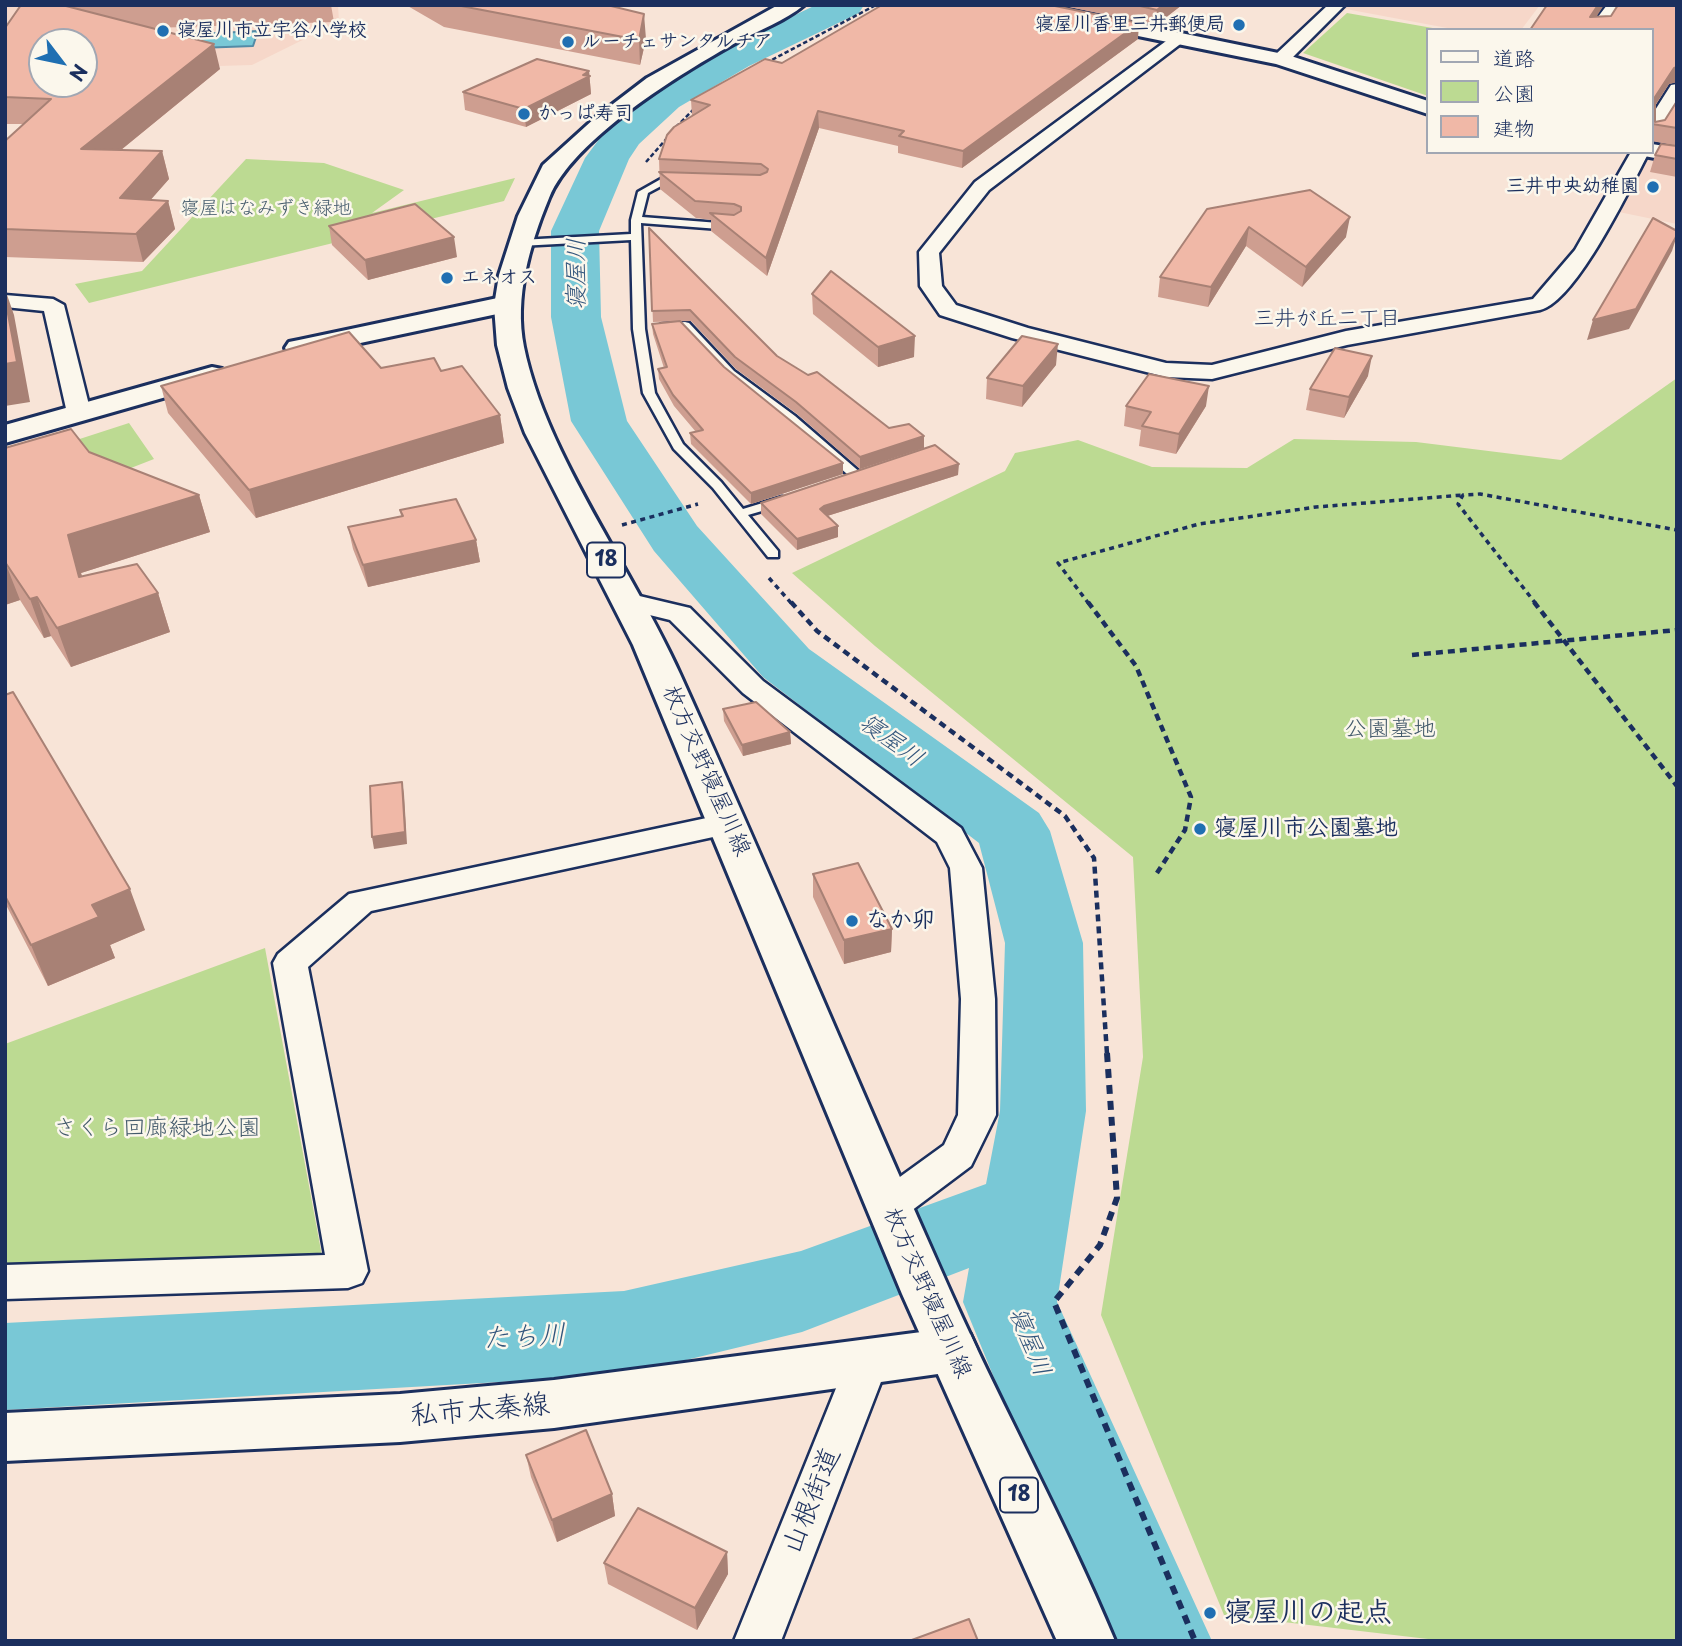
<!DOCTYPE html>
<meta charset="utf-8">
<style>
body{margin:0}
#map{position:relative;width:1682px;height:1646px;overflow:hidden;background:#f8e4d7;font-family:"Playpen Sans","Klee One",sans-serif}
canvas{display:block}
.frame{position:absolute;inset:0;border:7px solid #1b2f5e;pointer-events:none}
.legend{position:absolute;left:1426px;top:28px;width:228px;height:126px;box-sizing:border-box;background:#fbf7ec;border:2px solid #a1a7b3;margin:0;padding:9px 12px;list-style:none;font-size:21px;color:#1b2f5e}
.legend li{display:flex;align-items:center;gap:14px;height:35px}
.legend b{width:35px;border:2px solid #a1a7b3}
.north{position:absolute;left:28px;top:28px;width:70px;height:70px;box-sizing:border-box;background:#fbf7ec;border:2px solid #a1a7b3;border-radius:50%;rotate:122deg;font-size:19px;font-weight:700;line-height:28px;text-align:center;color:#1b2f5e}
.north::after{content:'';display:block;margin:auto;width:24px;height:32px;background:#1f6fb2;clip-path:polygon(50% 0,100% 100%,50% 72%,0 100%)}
</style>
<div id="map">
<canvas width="1682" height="1646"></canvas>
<div class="frame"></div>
<ul class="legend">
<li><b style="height:9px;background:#fbf7ec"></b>道路</li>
<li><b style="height:19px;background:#bcda92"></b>公園</li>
<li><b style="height:19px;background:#f0b8a7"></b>建物</li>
</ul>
<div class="north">N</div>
</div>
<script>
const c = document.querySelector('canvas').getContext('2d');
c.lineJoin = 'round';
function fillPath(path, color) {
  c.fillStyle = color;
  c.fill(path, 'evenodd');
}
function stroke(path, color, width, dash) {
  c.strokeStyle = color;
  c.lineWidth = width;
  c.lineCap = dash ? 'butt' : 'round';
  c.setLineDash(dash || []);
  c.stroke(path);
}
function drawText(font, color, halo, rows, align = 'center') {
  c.font = font + ' "Playpen Sans","Klee One",sans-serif';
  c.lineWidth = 5;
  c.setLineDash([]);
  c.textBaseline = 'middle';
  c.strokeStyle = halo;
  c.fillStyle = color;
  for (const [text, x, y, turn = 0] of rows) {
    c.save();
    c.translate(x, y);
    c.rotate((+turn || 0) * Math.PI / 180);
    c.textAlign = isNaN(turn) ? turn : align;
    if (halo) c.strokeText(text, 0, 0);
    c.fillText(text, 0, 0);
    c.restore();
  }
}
const built = new Path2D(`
 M5,5H338L339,22L252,65L84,70V42L5,40Z
 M1337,5H1540L1521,30H1458L1335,7Z
 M1647,158L1677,164V224L1614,211Z`);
const green = new Path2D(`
 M1347,13L1444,30H1428V96L1303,53Z
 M246,159L324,163L404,190L372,213L515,178L504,201L89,303L75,284L142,271Z
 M1677,378V1641H1445L1224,1615L1101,1315L1143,1057L1133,857L875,646L792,573L1005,471L1015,453L1078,440L1152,467L1247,468L1294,439L1416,442L1561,460Z
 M129,423L154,459L113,475L21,458Z
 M265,948L322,1256L5,1268V1044Z`);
const water = new Path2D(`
 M258,31L253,46L171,49L178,35Z`);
const river = new Path2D(`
 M816,5H864L859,13L749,66L679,107L639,144L629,159L599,231L601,317L627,421L697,526L809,649L1039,813L1050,831L1083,943L1086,1111L1057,1302L1212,1641H1102L963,1302L969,1268L802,1332L624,1375L5,1410V1323L624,1291L801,1251L986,1184L1000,1111L1005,943L979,843L763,677L654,551L571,421L551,317V231L585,158L609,126L649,89L721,50Z`);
const pathFar3 = new Path2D(`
 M766,63L876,5
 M676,127L694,109
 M646,162L668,137`);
const pathFar2 = new Path2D(`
 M622,525L698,504
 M769,578L792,604
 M1089,604L1058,563L1199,524L1316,507L1463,495
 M1536,604L1458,504L1463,495L1480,494L1677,530`);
const pathFar1 = new Path2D(`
 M791,602L817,631L1065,816L1094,858L1107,1054
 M1088,602L1136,666L1191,797L1185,830L1155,876
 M1534,602L1677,786
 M1412,655L1677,630`);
const path = new Path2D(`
 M1107,1053L1117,1198L1100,1245L1054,1302L1195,1641`);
const lane = new Path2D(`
 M661,179L679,180L684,183L679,186L663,185L648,193L642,217L732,224L737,227L732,230L641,223L645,329L655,393L683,444L721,482L743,509L782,497L786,498V504L748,515L778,551V557H768L713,488L674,449L643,393L633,329L631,240L520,246L515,243L520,240L631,234V220L638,192Z
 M685,322L689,323L734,371L795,416L862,474V480H854L787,422L726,375L682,329L662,330L656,327L662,324Z`);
const street = new Path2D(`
 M1328,5H1345L1287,63H1275L1273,59L1275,55Z
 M1607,5H1623L1605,30H1588Z
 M1177,33L1185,38L1183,42L989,190L939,253L942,286L956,305L1028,328L1166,363L1212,365L1346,331L1533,299L1575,250L1631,152H1649C1631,186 1576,302 1540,310L1347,345L1212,379L1166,377L1012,338L940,315L920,286L919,252L975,182Z
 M1677,84V104L1658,135L1652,136V115L1671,85Z
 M5,295L53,299L64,305L91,413L87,418H71L67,413L44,311L5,307Z
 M631,594L690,608L763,681L961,828L982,868L995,999L996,1115L971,1166L903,1217L889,1222L875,1217L870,1206L875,1195L944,1145L958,1115L961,999L950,868L937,842L743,693L670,620L621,608L617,602L621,596Z
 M730,813L741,817L746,824L741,831L371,911L308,967L368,1271L362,1283L348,1288L5,1299V1265L325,1255L273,963L278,954L349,894Z
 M868,1342L883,1348L889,1361L781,1641H734L847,1361L853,1348Z`);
const secondary = new Path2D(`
 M1005,5H1045L1288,55L1428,101V114L1276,64L1015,11Z
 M1652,144L1677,148V162L1644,156L1641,152H1652Z
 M507,296L516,298L520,304L516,310L299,356L289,354L285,348L289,342L299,340Z
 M212,367L222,369L226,375L222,381L5,443V425Z
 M952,1328L970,1334L977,1350L970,1366L952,1372L554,1428L400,1442L5,1461V1413L400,1394L554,1380Z`);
const primary = new Path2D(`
 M778,5H804C785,21 759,30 737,42C681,73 573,139 549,198C530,244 514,297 524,347C546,455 634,571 680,674C773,879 860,1089 952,1295C1004,1411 1066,1523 1115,1641H1057L902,1294L633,645L525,433L508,388L497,345L494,306L499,275L518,216L543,165L596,117L647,78Z`);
const wall = new Path2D(`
 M21,5H331L334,22L153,28L220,69L121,150L162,151L169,179L150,200L168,201L175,229L143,262L5,257V141L24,124H5V28Z
 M406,5H607L646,39L640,65L444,27Z
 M1059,5H1182L1156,25Z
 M1677,5V82L1669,84L1655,106V122L1665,120L1677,101V146L1652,141V124L1596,17L1611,16Z
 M1138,39L962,168L898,153V146L819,128L767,276L711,231V220L696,218L660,189L659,159L692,116L691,100L782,63Z
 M589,71L591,94L526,127L465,110L463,92Z
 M1677,146V177L1650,172L1655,155Z
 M1207,209L1346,237L1302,287L1246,246L1208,307L1158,297L1160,277Z
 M329,226L457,257L368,280L332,245Z
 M649,228L777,356L889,428L924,448L860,469L797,414L736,369L691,321L653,322Z
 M812,294L914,357L878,367L813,314Z
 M652,324L724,367L843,474L751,504L691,444L690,433L696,432L674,406L659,379L658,369L664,368L653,334Z
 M1056,365L1022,407L986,399L987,378Z
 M381,368L441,371L500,415L504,443L256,518L168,413L161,386Z
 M1368,376L1344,418L1306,410L1310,389Z
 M1126,406H1206L1176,454L1139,446L1141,430L1124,426Z
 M5,448L89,452L199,495L210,532L81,573L82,576L158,593L170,632L71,667L51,636L44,638L20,600L5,605Z
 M958,475L827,516L838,526V537L797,550L761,514V503Z
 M400,510L476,540L480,562L368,587L353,549L348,527L401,516Z
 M5,695L145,930L110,945L115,958L48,986L5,903Z
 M723,709L790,732L791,744L743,756L724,721Z
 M813,874L892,929L891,952L844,964L813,897Z
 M526,1455L612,1494L615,1516L557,1542L531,1477Z
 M727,1552L728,1574L697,1630L608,1584L604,1563Z`);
const shadedWall = new Path2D(`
 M1163,5H1182L1156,25L1157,10Z
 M1598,5H1604L1588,30L1590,17Z
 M644,14L646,39L640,65L639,40Z
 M1139,23L1138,39L962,168L963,151Z
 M214,44L220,69L89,176L81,149Z
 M1677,67V82L1669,84L1652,110L1655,97L1674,68Z
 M589,71L591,94L526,127L524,109Z
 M818,111L819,128L767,276L766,258Z
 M162,151L169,179L127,227L120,198Z
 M168,201L175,229L143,262L136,234Z
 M1350,217L1346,237L1302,287L1306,267Z
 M1249,227L1246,246L1208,307L1211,287Z
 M1677,235L1672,251L1629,329L1587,340L1593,320Z
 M454,237L457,257L368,280L365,260Z
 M5,289L14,315L30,402L5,406Z
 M915,336L914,357L878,367V347Z
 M1058,344L1056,365L1022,407L1023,386Z
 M1372,356L1368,376L1344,418L1349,397Z
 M1209,386L1206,406L1176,454L1179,434Z
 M500,415L504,443L256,518L249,490Z
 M924,436V448L860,469V457Z
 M843,463V474L751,504V493Z
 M959,464L958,475L824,517L820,509L824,506Z
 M199,495L210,532L81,573L92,615L79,577L68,535Z
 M838,526V537L797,550V539Z
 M476,540L480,562L368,587L363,565Z
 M5,562L20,600L5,605Z
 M158,593L170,632L71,667L57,628Z
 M37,597L51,636L44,638L30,599Z
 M790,732L791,744L743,756L742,745Z
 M402,782L404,794L407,844L374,849L372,837Z
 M130,889L145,930L110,945L115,958L48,986L31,945L92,905Z
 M892,929L891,952L844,964V940Z
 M612,1494L615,1516L557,1542L552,1520Z
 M727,1552L728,1574L697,1630L695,1608Z`);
const building = new Path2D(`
 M21,5H97L66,6L214,44L81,149L162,151L120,198L168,201L136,234L5,229V141L51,99L5,97V28ZM42,42H84V84H42Z
 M456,5H607L644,14L639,40Z
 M882,5H1050L1139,23L963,151L899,136L904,131L818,111L766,258L710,213L734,215L741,211V207L734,204L695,201L659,172L760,175L767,172L768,169L761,164L659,159L667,135L674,127L710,105L691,100L765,59L782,63Z
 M1136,5H1163L1157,10Z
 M1547,5H1598L1590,17L1611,16L1618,5H1677V67L1674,68L1655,97V122L1665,120L1677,101V128L1652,124V30H1530Z
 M537,59L589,71L583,75L590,76L524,109L463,92Z
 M1661,144L1677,146V159L1655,155Z
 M1310,190L1350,217L1306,267L1249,227L1211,287L1160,277L1207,209Z
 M415,204L454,237L365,260L329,226Z
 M1653,218L1677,231V235L1636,309L1593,320Z
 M649,228L777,356L808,375L817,372L889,428L909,424L924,436L860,457L796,402L735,357L690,310L652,311Z
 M831,271L915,336L878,347L812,294Z
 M5,298L17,362L5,364Z
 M680,321L724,367L843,463L751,493L690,433L703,430L673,395L658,369L667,367L652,324Z
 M349,332L381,368L434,358L441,371L462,366L500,415L249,490L161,386Z
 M1022,336L1058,344L1023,386L987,378Z
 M1335,348L1372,356L1349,397L1310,389Z
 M1149,374L1209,386L1179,434L1142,426L1151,412L1126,406Z
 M71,429L89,452L199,495L68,535L79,577L137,564L158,593L57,628L37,597L30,599L5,562V448Z
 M935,445L959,464L824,506L820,509L838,526L797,539L761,503Z
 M456,499L476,540L363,565L348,527L403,516L400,510Z
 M13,692L130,889L92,905L99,917L31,945L5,896V695Z
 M756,702L790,732L742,745L723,709Z
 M402,782L405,832L372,837L370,786Z
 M858,863L892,929L844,940L813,874Z
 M586,1430L612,1494L552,1520L526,1455Z
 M638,1508L727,1552L695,1608L604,1563Z
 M969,1619L978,1641H909Z`);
const markers = [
 [1239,25,7,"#1f6fb2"],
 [163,31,7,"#1f6fb2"],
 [568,42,7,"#1f6fb2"],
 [524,114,7,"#1f6fb2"],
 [1653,187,7,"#1f6fb2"],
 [447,278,7,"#1f6fb2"],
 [1200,829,7,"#1f6fb2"],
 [852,921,7,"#1f6fb2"],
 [1210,1613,7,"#1f6fb2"]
];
const farPoinames = [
 ["寝屋川香里三井郵便局",1225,25,"right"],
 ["寝屋川市立宇谷小学校",177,31],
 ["ルーチェサンタルチア",582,42],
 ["かっぱ寿司",538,114],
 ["三井中央幼稚園",1639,187,"right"],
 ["エネオス",461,278]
];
const farParknames = [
 ["寝屋はなみずき緑地",266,209]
];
const farNeighbourhoodnames = [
 ["三井が丘二丁目",1327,319]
];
const shields = [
 [606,560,38],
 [1019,1495,38]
];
const shieldNames = [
 ["18",606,560],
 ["18",1019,1495]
];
const parkNames = [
 ["公園墓地",1390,730],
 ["さくら回廊緑地公園",157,1129]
];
const streetNames = [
 ["枚方交野寝屋川線",706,771,66],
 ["枚方交野寝屋川線",927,1293,66]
];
const poiNames = [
 ["寝屋川市公園墓地",1214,829],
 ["なか卯",866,921]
];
const waterNames = [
 ["寝屋川",577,274,-90],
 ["寝屋川",891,741,36],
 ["寝屋川",1029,1342,68]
];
const nearWaternames = [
 ["たち川",524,1338,-3]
];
const nearStreetnames = [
 ["私市太秦線",480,1411,-5],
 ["山根街道",812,1501,-68]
];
const nearPoinames = [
 ["寝屋川の起点",1224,1613]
];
fillPath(built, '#f6d7c9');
fillPath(green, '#bcda92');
fillPath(water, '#79c8d6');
stroke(water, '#538ba6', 2);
fillPath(river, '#79c8d6');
stroke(lane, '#1b2f5e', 5);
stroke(street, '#1b2f5e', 5);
stroke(secondary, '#1b2f5e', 6);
stroke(primary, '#1b2f5e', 6);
stroke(pathFar3, '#1b2f5e', 2.5, [4.5, 2.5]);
stroke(pathFar2, '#1b2f5e', 3.5, [5, 4.5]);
stroke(pathFar1, '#1b2f5e', 4.5, [7, 5]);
stroke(path, '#1b2f5e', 6, [9, 7]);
fillPath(lane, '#fbf7ec');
fillPath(street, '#fbf7ec');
fillPath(secondary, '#fbf7ec');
fillPath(primary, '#fbf7ec');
fillPath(wall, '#ce9e90');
fillPath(shadedWall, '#a88175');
fillPath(building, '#f0b8a7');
stroke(building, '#a88175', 2);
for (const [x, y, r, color] of markers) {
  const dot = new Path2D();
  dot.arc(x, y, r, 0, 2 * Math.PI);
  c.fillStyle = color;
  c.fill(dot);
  stroke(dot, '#fbf7ec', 2.5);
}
drawText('bold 19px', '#1b2f5e', '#fbf7ec', farPoinames, 'left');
drawText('19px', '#435a6b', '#fbf7ec', farParknames);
drawText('21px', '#1b2f5e', '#fbf7ec', farNeighbourhoodnames);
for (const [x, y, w] of shields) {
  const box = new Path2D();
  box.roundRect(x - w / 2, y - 17.5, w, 35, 5);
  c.fillStyle = '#fbf7ec';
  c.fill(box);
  stroke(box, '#1b2f5e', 2);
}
drawText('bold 21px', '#1b2f5e', null, shieldNames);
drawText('23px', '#435a6b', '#fbf7ec', parkNames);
drawText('23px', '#1b2f5e', '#fbf7ec', streetNames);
drawText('bold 23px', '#1b2f5e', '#fbf7ec', poiNames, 'left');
drawText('italic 24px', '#32557c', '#fbf7ec', waterNames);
drawText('italic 28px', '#32557c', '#fbf7ec', nearWaternames);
drawText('28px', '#1b2f5e', '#fbf7ec', nearStreetnames);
drawText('bold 28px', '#1b2f5e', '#fbf7ec', nearPoinames, 'left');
</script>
